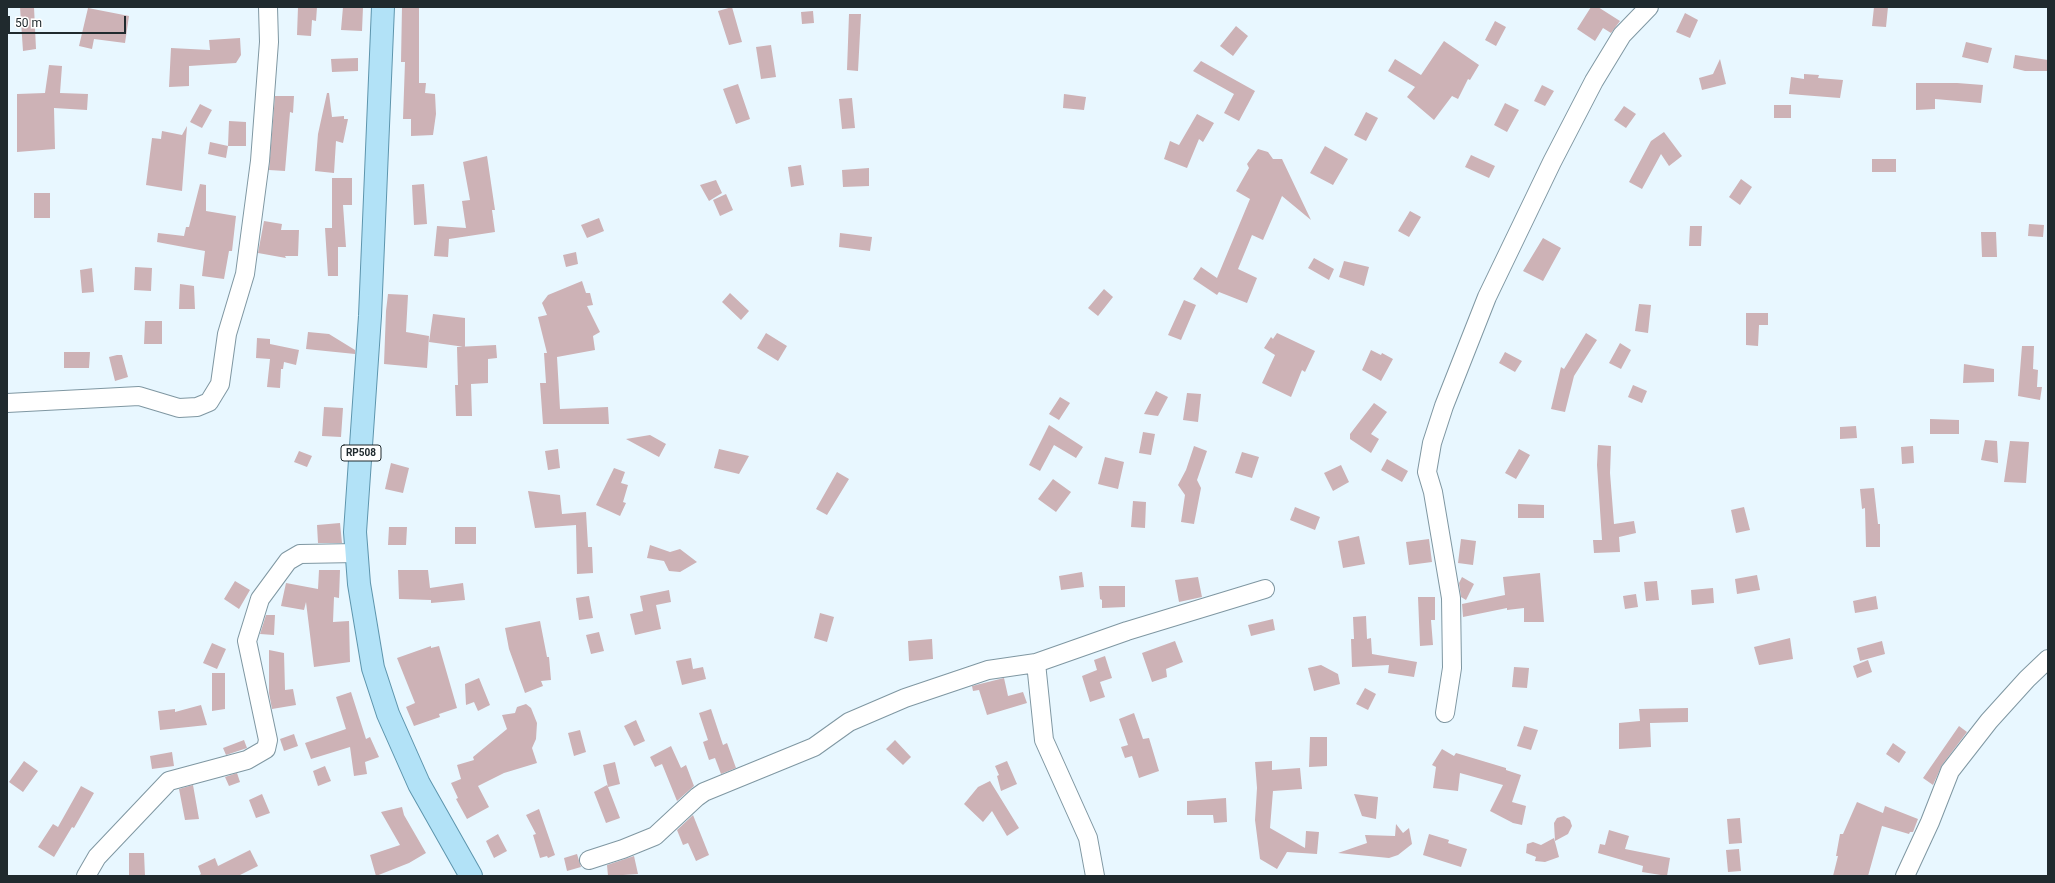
<!DOCTYPE html>
<style>
body{margin:0}
#map{position:relative;width:2055px;height:883px;overflow:hidden;background:#e8f7ff;font-family:Roboto,sans-serif}
canvas{display:block}
.frame{position:absolute;inset:0;border:8px solid #202a2e;pointer-events:none}
.scale{position:absolute;left:8px;top:16px;width:118px;height:18px;box-sizing:border-box;border:2px solid #202a2e;border-top:0;padding-left:5px;font-size:12px;line-height:14px;white-space:nowrap;color:#202a2e;-webkit-text-stroke:3px #fff;paint-order:stroke}
</style>
<div id="map">
<canvas width="2055" height="883"></canvas>
<div class="frame"></div>
<div class="scale">50 m</div>
</div>
<script>
const c = document.querySelector('canvas').getContext('2d');
c.lineJoin = 'round';
function fillPath(path, color) {
  c.fillStyle = color;
  c.fill(path, 'evenodd');
}
function stroke(path, color, width, dash) {
  c.strokeStyle = color;
  c.lineWidth = width;
  c.lineCap = dash ? 'butt' : 'round';
  c.setLineDash(dash || []);
  c.stroke(path);
}
function drawText(font, color, halo, rows, align = 'center') {
  c.font = font + ' Roboto,sans-serif';
  c.lineWidth = 4;
  c.setLineDash([]);
  c.textBaseline = 'middle';
  c.strokeStyle = halo;
  c.fillStyle = color;
  for (const [text, x, y, turn = 0] of rows) {
    c.save();
    c.translate(x, y);
    c.rotate((+turn || 0) * Math.PI / 180);
    c.textAlign = isNaN(turn) ? turn : align;
    if (halo) c.strokeText(text, 0, 0);
    c.fillText(text, 0, 0);
    c.restore();
  }
}
const building = new Path2D(`
 M20,7H34L36,49L23,51Z
 M298,7H317L316,21L312,20L311,36L297,35Z
 M343,7H363L362,31L341,30Z
 M402,7H419V83H426L425,93L435,94L436,114L433,135L411,136V119H403L405,62H401Z
 M732,7L742,42L729,45L718,11Z
 M1591,7H1598L1620,21L1611,33L1603,28L1595,41L1577,29Z
 M1874,7H1888L1886,27L1872,26Z
 M88,8L129,16L125,43L94,39L92,49L79,46Z
 M813,11L814,23L802,24L801,12Z
 M1685,13L1698,20L1690,38L1676,32Z
 M849,14H861L858,71L847,70Z
 M1495,21L1506,27L1496,46L1485,40Z
 M1236,26L1248,36L1233,56L1220,46Z
 M240,38L241,55L236,63L189,66V86L169,87L171,48L210,50L209,40Z
 M1444,41L1479,65L1470,80L1468,79L1458,99L1452,96L1434,120L1407,97L1415,87L1388,71L1395,59L1421,75Z
 M1966,42L1992,48L1988,63L1962,57Z
 M771,45L776,77L761,79L756,47Z
 M2015,55L2048,60V71H2025L2013,68Z
 M358,58V71L332,72L331,59Z
 M1720,59L1726,84L1702,90L1699,78L1713,74Z
 M1201,61L1255,91L1239,121L1224,113L1234,94L1193,71Z
 M49,65L62,66L60,93L88,94L87,110L54,108L55,149L17,152V94L45,93Z
 M1804,74L1819,75L1818,78L1843,80L1840,98L1789,94L1791,77L1804,79Z
 M1916,83H1957L1983,85L1981,103L1935,99V109L1916,110Z
 M738,84L750,119L736,124L723,89Z
 M1542,85L1554,91L1545,106L1534,101Z
 M327,93H329L332,117L344,116V119H348L343,143L336,141L334,173L315,171L318,134Z
 M1064,94L1086,97L1084,110L1063,108Z
 M275,96H294L293,113L290,112L285,171L269,170Z
 M852,98L855,128L842,129L839,99Z
 M1505,103L1519,110L1507,132L1494,125Z
 M200,104L212,110L202,128L190,122Z
 M1774,105H1791V118H1774Z
 M1624,106L1636,114L1626,128L1614,120Z
 M1366,112L1378,118L1366,141L1354,135Z
 M1197,114L1214,123L1203,142L1199,139L1187,168L1164,159L1170,141L1179,145Z
 M229,121L246,122V146H228Z
 M187,126L182,191L146,185L152,138L161,139L162,131L182,135Z
 M1664,132L1682,156L1669,166L1661,154L1642,189L1629,182L1651,141Z
 M210,142L228,146L226,158L208,154Z
 M1325,146L1348,159L1333,185L1310,173Z
 M1258,149L1268,152L1273,159H1282L1311,220L1282,196L1263,240L1252,235L1238,269L1257,278L1247,303L1219,292L1217,295L1193,279L1201,267L1217,278L1250,199L1236,191L1249,168L1247,164Z
 M1471,155L1495,166L1489,178L1465,167Z
 M487,156L495,210H492L495,232L449,239L448,257L434,256L437,226L466,228L462,201L470,200L463,162Z
 M1872,159H1896V172H1872Z
 M801,165L804,185L791,187L788,167Z
 M869,168V186L843,187L842,170Z
 M332,178H352V205H343L346,247H338V276H328L325,228H332Z
 M1741,179L1752,187L1740,205L1729,197Z
 M716,180L722,193L709,201L700,185Z
 M200,184L206,185V211L236,216L232,251H229L224,279L202,276L205,251L157,242L158,233L184,236L186,227H189Z
 M424,184L427,224L414,225L412,185Z
 M34,193H50V218H34Z
 M726,194L733,210L720,216L713,200Z
 M1410,211L1421,217L1409,237L1398,231Z
 M599,218L604,231L587,238L581,225Z
 M264,221L282,224L281,230H299L298,256H285L286,258L258,253Z
 M2029,224L2044,225L2043,237L2028,236Z
 M1690,226H1702L1701,246H1689Z
 M1981,232H1996L1997,257H1982Z
 M840,233L872,237L870,251L839,247Z
 M1543,238L1561,248L1543,281L1523,271Z
 M576,252L578,264L566,267L563,255Z
 M1314,258L1334,269L1329,280L1308,268Z
 M1344,261L1369,267L1364,286L1339,277Z
 M135,267L152,268L151,291L134,290Z
 M92,268L94,292L82,293L80,270Z
 M582,281L586,293H590L593,305L587,306L600,332L593,336L595,350L557,357L560,409L608,407L609,424H543L540,383H546L544,353H547L538,317L547,315L542,303L548,295Z
 M180,284L194,286L195,309H179Z
 M1104,289L1113,297L1098,316L1088,308Z
 M730,293L749,311L741,320L722,302Z
 M388,294L408,295L406,332L429,336L427,368L384,364L386,311Z
 M1184,300L1196,305L1181,340L1168,335Z
 M1639,304L1651,305L1648,333L1635,331Z
 M1746,313H1768V325H1759L1758,346L1746,345Z
 M433,314L465,318V347L429,342Z
 M145,321H162V344H144Z
 M308,332L329,334L355,350V354L306,349Z
 M766,333L787,346L778,361L757,348Z
 M1277,333L1315,351L1305,372L1302,370L1291,397L1262,383L1275,355L1264,348L1271,337L1273,339Z
 M1586,333L1597,340L1574,376L1565,412L1551,409L1561,367L1564,369Z
 M257,338L270,339V344L299,350L296,365L284,362L283,369H281L280,388L267,387L270,359L256,358Z
 M1620,343L1631,350L1621,369L1609,363Z
 M496,345L497,358L488,359V383L471,384L472,416H456L455,385H458L457,347Z
 M2022,346H2034L2033,369L2038,370L2037,387H2042L2040,400L2018,396Z
 M1371,350L1381,355L1382,353L1393,359L1381,381L1362,370Z
 M64,352H90L89,368H64Z
 M1505,352L1522,361L1515,372L1499,363Z
 M117,355H122L128,377L115,381L109,357Z
 M1964,364L1994,369V382L1963,383Z
 M1633,385L1647,391L1642,403L1628,397Z
 M1156,391L1168,397L1158,416L1144,414Z
 M1187,393L1201,394L1198,422L1183,420Z
 M1060,397L1070,403L1059,420L1049,414Z
 M1374,403L1387,412L1371,434L1379,439L1371,453L1350,439V434Z
 M324,407L343,408L341,437L322,436Z
 M1930,419L1959,420V434H1930Z
 M1049,425L1083,447L1076,458L1054,445L1040,471L1029,465Z
 M1856,426L1857,438L1840,439V427Z
 M1143,432L1155,434L1151,455L1139,453Z
 M650,435L666,444L659,457L626,439Z
 M1985,440L1997,441L1998,463L1981,460Z
 M2010,441L2029,442L2026,483L2004,482Z
 M1598,445L1611,446L1610,473L1614,524L1634,521L1636,533L1619,537L1620,552L1594,553L1593,540H1602L1597,465Z
 M1194,446L1207,451L1197,480L1201,488L1194,524L1181,522L1185,495L1178,485L1186,470Z
 M1913,446L1914,463L1902,464L1901,447Z
 M558,449L560,468L548,470L545,451Z
 M719,449L749,456L739,474L714,468Z
 M1519,449L1530,455L1516,479L1505,473Z
 M299,451L312,456L307,467L294,462Z
 M1242,452L1259,457L1252,478L1235,473Z
 M1105,457L1124,462L1118,489L1098,484Z
 M1387,459L1408,471L1402,482L1381,470Z
 M391,463L409,468L403,493L385,489Z
 M1341,465L1349,482L1333,491L1324,473Z
 M614,468L625,472L621,483L628,485L623,502L626,503L620,516L596,505Z
 M837,472L849,479L827,515L816,509Z
 M1053,479L1071,492L1056,512L1038,499Z
 M1874,488L1878,524H1880V547H1866L1865,508L1862,509L1860,489Z
 M528,491L560,495L562,514L586,512L588,547H592L593,573L577,574L576,525L535,528Z
 M1133,501L1146,502L1145,528L1131,527Z
 M1518,504L1544,505V518H1518Z
 M1295,507L1320,517L1315,530L1290,520Z
 M1744,507L1750,530L1736,533L1731,510Z
 M340,523L342,543H318L317,525Z
 M389,527H407L406,545H388Z
 M455,527H476V544H455Z
 M1359,536L1365,564L1343,568L1338,541Z
 M1429,539L1432,562L1409,565L1406,542Z
 M1461,539L1476,541L1473,565L1458,563Z
 M650,545L670,552L680,549L697,562L680,572L669,571L664,561L647,558Z
 M319,570H340L339,598L334,597L333,622L349,621L350,662L314,667L306,602L304,610L281,606L286,583L318,589Z
 M398,570H428L430,588L463,583L465,600L431,603V600L399,599Z
 M1082,572L1084,587L1061,590L1059,576Z
 M1540,573L1544,622H1524V608L1507,610V608L1463,617L1462,604L1505,595L1503,577Z
 M1757,575L1760,590L1737,594L1735,579Z
 M1198,577L1202,597L1179,602L1175,580Z
 M1462,577L1474,584L1466,600L1461,597L1459,583Z
 M235,581L250,590L239,609L224,599Z
 M1657,581L1659,600L1646,601L1644,582Z
 M1099,586H1125V607L1102,608V600L1100,599Z
 M1713,588L1714,603L1692,605L1691,590Z
 M669,590L671,602L656,605L661,629L635,635L630,614L643,611L640,596Z
 M1636,594L1638,607L1625,609L1623,596Z
 M589,596L593,618L579,620L576,598Z
 M1876,596L1878,609L1855,613L1853,601Z
 M1418,597H1435V620H1431L1433,645L1420,646Z
 M820,613L834,617L827,642L814,638Z
 M266,615H275L274,635L260,634Z
 M1366,616L1367,639L1371,638L1372,654L1417,662L1414,677L1388,673L1389,665L1352,667L1351,639H1354L1353,617Z
 M1273,619L1275,630L1251,636L1248,625Z
 M540,621L547,657H549L551,680L541,681L543,686L525,693L509,649L505,628Z
 M599,632L604,651L591,654L586,635Z
 M1790,638L1793,659L1759,665L1754,647Z
 M932,639L933,659L909,661L908,641Z
 M1175,641L1183,662L1166,669L1167,677L1152,682L1142,653Z
 M1882,641L1885,654L1860,661L1857,648Z
 M212,643L226,649L217,669L203,663Z
 M431,646V648L439,646L457,708L439,714L440,717L414,726L406,707L415,703L397,658Z
 M269,650L284,653L285,690L293,689L296,705L272,709L269,693Z
 M1105,656L1112,678L1100,682L1105,697L1090,702L1082,676L1097,670L1094,660Z
 M691,658L693,669L703,667L706,679L682,685L676,661Z
 M1868,660L1872,672L1857,678L1853,666Z
 M1321,665L1338,674L1340,684L1314,691L1308,668Z
 M1514,667L1529,668L1527,688L1512,687Z
 M212,673H225V709L212,711Z
 M479,678L490,705L478,711L474,702L466,705L465,684Z
 M1004,678L1008,696L1023,692L1027,703L987,715L979,690L973,691L972,686Z
 M1365,688L1376,694L1368,710L1356,704Z
 M351,692L366,739L370,737L379,757L365,762L367,774L354,776L350,747L311,759L305,743L346,729L336,697Z
 M526,704L531,708L537,723L536,739L532,748L537,763L504,773L478,786L489,807L467,819L456,799L458,798L451,783L461,779L457,765L474,760L473,757L507,729L502,715L515,713L517,707Z
 M201,705L207,725L160,730L158,711L175,709V712Z
 M1688,708V722L1650,723L1651,747L1619,749V723L1640,721L1639,709Z
 M711,709L723,745L727,743L736,768L721,774L715,758L709,760L703,742L708,740L699,713Z
 M1134,713L1143,739L1149,738L1159,771L1139,778L1132,756L1125,758L1121,747L1128,745L1119,719Z
 M636,720L645,741L634,746L624,726Z
 M1524,726L1538,730L1531,750L1517,746Z
 M1959,726L1967,732L1942,765L1933,785L1923,778Z
 M580,730L586,752L574,756L568,733Z
 M294,734L298,746L284,751L280,739Z
 M1310,737H1327V766L1309,767Z
 M244,740L247,748L226,755L223,748Z
 M895,740L911,757L903,765L886,749Z
 M1893,743L1906,752L1899,763L1886,754Z
 M671,746L681,768L686,765L694,786L677,801L662,764L655,767L650,757Z
 M1442,749L1454,756L1456,753L1506,768V770L1521,775L1512,802L1526,806L1522,825L1513,823L1490,811L1503,785L1460,773L1458,791L1433,788L1436,767L1432,765Z
 M172,752L174,766L152,769L150,756Z
 M24,761L38,771L23,792L9,782Z
 M1007,761L1017,784L1001,791L997,776L999,775L995,766Z
 M1272,761V770L1300,768L1302,789L1273,791L1270,828L1305,848L1306,831L1319,832L1317,854L1287,852L1277,869L1260,859L1255,820L1257,788L1255,762Z
 M615,762L620,784L608,787L620,818L606,823L594,792L607,785L608,787L603,765Z
 M325,766L331,781L318,786L313,771Z
 M237,773L240,782L229,786L225,777Z
 M990,781L1019,828L1007,836L992,811L983,822L964,804L978,787Z
 M193,785L199,819L185,820L179,789Z
 M81,786L94,793L74,828L72,827L54,857L38,847L53,824L58,827Z
 M262,794L270,813L256,818L249,800Z
 M1354,794L1378,797L1376,819L1362,816Z
 M1226,798L1227,822L1214,823L1213,815H1187V801Z
 M1857,802L1883,813L1885,806L1918,819L1913,832H1910L1909,834L1882,826L1868,876H1833L1838,856H1836L1840,834H1843Z
 M402,807L404,815L426,853L409,863L376,876L370,855L400,845L381,812Z
 M539,809L555,855L548,858L547,856L540,858L533,835L536,834L526,815Z
 M693,815L709,855L696,861L688,843L683,845L677,830Z
 M1564,816L1570,820L1572,826L1568,834L1555,841L1554,823L1557,818Z
 M1740,818L1742,843L1729,844L1727,819Z
 M1396,824L1403,833L1409,828L1412,844L1398,855L1389,858L1338,853L1367,843L1365,835L1395,836Z
 M1609,830L1629,836L1625,849L1670,858L1667,876L1642,872L1643,866L1598,853L1600,844L1605,845Z
 M498,834L507,851L494,858L486,841Z
 M1429,834L1449,840L1448,843L1467,849L1461,867L1423,855Z
 M1554,838L1559,857L1545,862L1535,861L1536,857L1526,853L1527,844L1533,842L1541,845Z
 M1739,849L1741,871L1728,872L1726,850Z
 M250,850L258,866L238,876H198L201,874L198,866L215,858L218,866Z
 M129,853H144L145,876H129Z
 M577,854L581,867L567,871L564,858Z
 M634,856L638,874L608,876L607,865Z`);
const street = new Path2D(`
 M7,403L139,396L179,408L197,407L209,402L220,384L227,334L245,274L260,161L269,42L268,7
 M1036,663L1044,740L1088,838L1095,876
 M1445,713L1452,668L1451,598L1433,492L1427,472L1432,443L1444,406L1487,297L1552,162L1594,81L1622,35L1649,7
 M589,860L623,849L655,836L697,797L704,792L814,747L849,722L905,698L988,670L1036,663L1127,631L1265,589
 M86,876L97,857L169,781L247,760L266,749L268,740L247,641L260,599L288,561L300,554L357,553
 M1905,876L1930,822L1950,771L1989,721L2027,679L2048,659`);
const primary = new Path2D(`
 M383,7L370,316L355,532L359,584L373,668L388,714L419,784L471,876`);
const shields = [
 [361,453,40]
];
const shieldNames = [
 ["RP508",361,453]
];
fillPath(building, '#cdb2b6');
stroke(street, '#7f97a2', 20);
stroke(primary, '#5d95ad', 24);
stroke(street, '#fff', 18);
stroke(primary, '#b2e2f7', 22);
for (const [x, y, w] of shields) {
  const box = new Path2D();
  box.roundRect(x - w / 2, y - 8, w, 16, 3);
  c.fillStyle = '#fff';
  c.fill(box);
  stroke(box, '#202a2e', 1);
}
drawText('bold 10px', '#202a2e', null, shieldNames);
</script>
